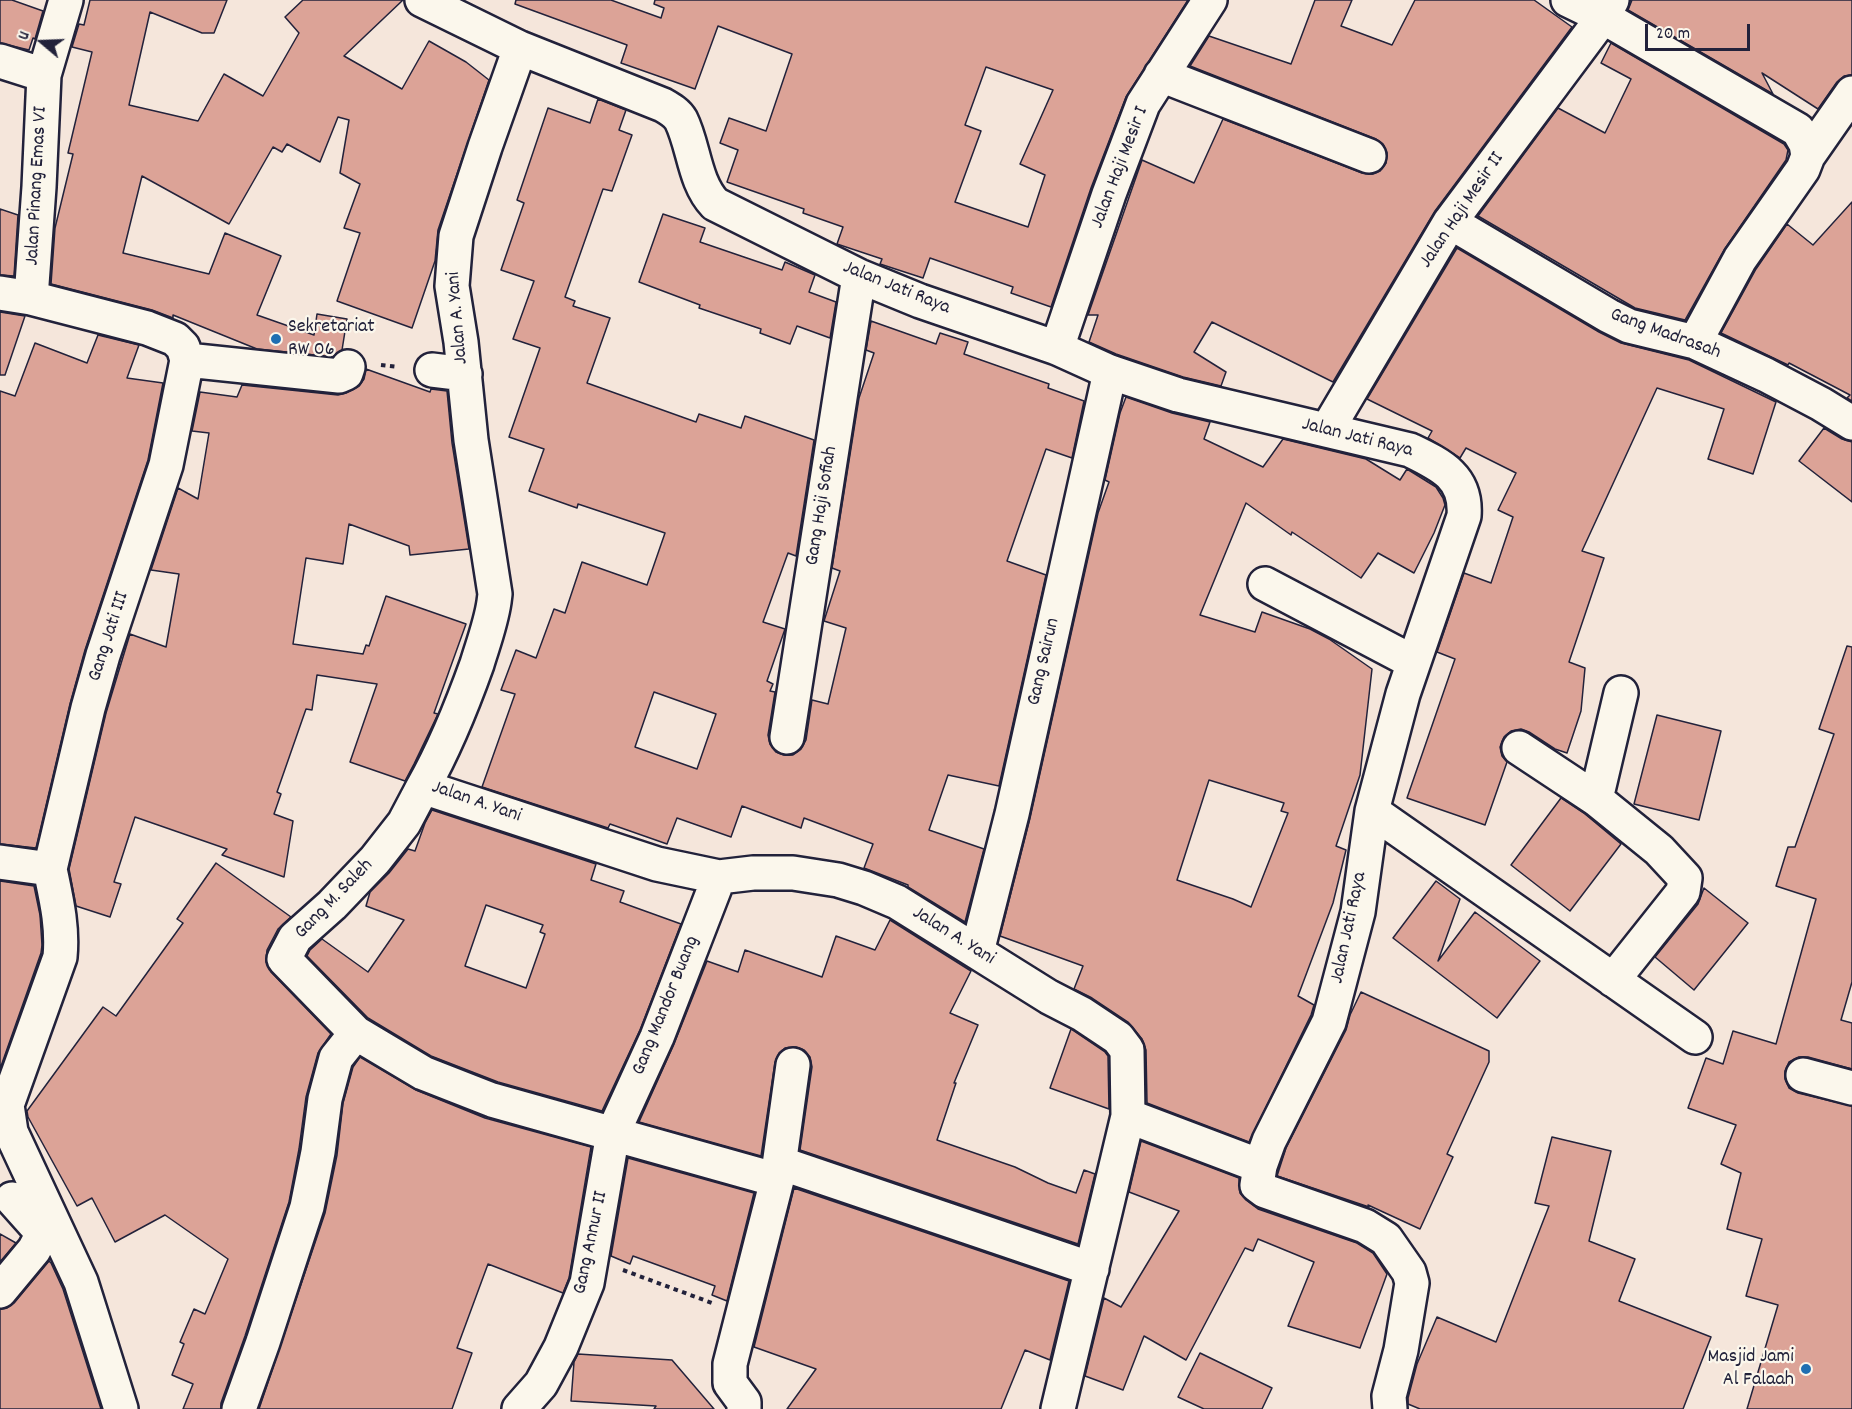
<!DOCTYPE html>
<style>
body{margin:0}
#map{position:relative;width:1852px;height:1409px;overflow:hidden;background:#f5e6db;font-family:Dekko,sans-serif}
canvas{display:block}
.north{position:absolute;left:12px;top:12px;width:60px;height:60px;-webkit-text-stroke:4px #fbf7ec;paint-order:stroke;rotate:289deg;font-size:16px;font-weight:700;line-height:24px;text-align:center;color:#22223b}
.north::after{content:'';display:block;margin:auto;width:21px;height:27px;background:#22223b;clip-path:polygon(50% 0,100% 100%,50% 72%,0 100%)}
.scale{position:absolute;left:1645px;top:24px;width:105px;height:27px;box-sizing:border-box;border:3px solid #22223b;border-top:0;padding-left:8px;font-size:18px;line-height:21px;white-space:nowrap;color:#22223b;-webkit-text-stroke:4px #fbf7ec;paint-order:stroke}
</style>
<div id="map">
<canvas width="1852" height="1409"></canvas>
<div class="north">U</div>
<div class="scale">20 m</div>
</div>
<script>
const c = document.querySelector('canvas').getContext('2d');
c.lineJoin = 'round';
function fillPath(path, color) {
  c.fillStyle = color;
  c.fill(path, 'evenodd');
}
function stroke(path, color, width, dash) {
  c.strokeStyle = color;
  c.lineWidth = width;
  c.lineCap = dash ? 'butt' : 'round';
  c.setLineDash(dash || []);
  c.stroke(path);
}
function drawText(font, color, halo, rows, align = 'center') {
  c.font = font + ' Dekko,sans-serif';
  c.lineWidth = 4.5;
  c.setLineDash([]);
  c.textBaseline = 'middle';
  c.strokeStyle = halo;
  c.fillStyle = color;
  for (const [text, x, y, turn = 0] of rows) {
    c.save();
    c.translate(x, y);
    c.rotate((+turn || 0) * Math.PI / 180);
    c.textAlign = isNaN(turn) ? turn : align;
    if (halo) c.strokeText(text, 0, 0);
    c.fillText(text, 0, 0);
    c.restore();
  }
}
const building = new Path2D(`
 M0,0H12L43,11L35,39L33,38L29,50L0,43Z
 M90,0H227L214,33H202L150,12L129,105L198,121L224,74L263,96L299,33L285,17L303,0H403L344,56L402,89L429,41L466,62L489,80L438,230L435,261L412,328L337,301L360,233L344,228L360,184L340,173L349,120L338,117L320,162L287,144L282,152L273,147L229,224L142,176L123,253L209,274L225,233L281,256L257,315L314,335L317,314L347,319L342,350L333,357L257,349L173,315V318L152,310L51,284L55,228L73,154L68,153L92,52L72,47L79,24L84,25Z
 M516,0H611L661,18L664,8L654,4L655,0H1188L1126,97L1091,188L1051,307L1011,293L1013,287L930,258L923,278L880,264L882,259L837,244L843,227L803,213L804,209L727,182L738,150L720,143L729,118L766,131L792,54L718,26L695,89L621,63L627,45L515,4ZM986,67L1053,90L1020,164L1045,175L1028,227L955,202L981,131L965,125Z
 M1315,0H1352L1341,26L1392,45L1415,0H1534L1572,27L1435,211L1333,382L1212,322L1194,352L1226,372L1221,386L1183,377L1116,354L1089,342L1098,315H1088L1142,160L1194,183L1223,119L1362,173L1372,174L1380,171L1386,163L1387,153L1383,144L1376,139L1190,66L1209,36L1291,64Z
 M1632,0H1852V75L1844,76L1837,82L1818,109L1762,73L1773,94L1628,10Z
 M1611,43L1784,144L1788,150L1786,160L1724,250L1685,320L1635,308L1478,216L1558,108L1605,133L1631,79L1601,63Z
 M598,99L626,110L619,130L632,135L612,191L603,189L565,297L575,301L573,306L610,318L587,383L696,422L699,414L741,428L745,416L814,440L796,556L788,553L763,622L785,629L767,681L773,684L770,691L775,692L768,735L770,744L776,752L784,755H793L801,749L806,740L812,700L828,704L846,628L824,621L840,571L832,568L859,398L874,353L866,350L871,321L936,344L940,333L968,342L964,354L1049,384L1048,388L1084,401L1072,458L1046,449L1007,561L1046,575L999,786L948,775L929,830L984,849L965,922L908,887V885L864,868L873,844L804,818L801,828L742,806L731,837L677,818L667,844L610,824L608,828L482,787L515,694L501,690L516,650L536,658L554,609L565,613L582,562L647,585L665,533L578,504L577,508L529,491L544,449L509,437L540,348L513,339L534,281L501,270L524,203L517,200L548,108L590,123ZM654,692L716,714L697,769L635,747Z
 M1852,202V401L1847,398L1850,395L1789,363L1788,365L1721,333L1756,269L1787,224L1813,245Z
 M0,209L18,215L14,276L0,275Z
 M663,214L705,228L700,242L782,270L785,262L815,275L809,292L836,302L830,338L797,326L790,344L760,333L761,329L699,308L700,305L639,282Z
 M1457,248L1599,332L1621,343L1689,360L1776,402L1753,474L1708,459L1724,409L1657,388L1582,551L1604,558L1569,662L1585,668L1581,711L1567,753L1555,749L1529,732L1521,729L1511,731L1504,737L1500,747L1502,756L1507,762L1485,825L1407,798L1455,659L1437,652L1464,573L1491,583L1513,517L1498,510L1516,473L1466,448L1460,458L1428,438L1432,431L1367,399Z
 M0,312L25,316L5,375H0Z
 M98,335L139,345L127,378L163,383L148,460L85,650L70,704L36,848L0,844V391L15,396L35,343L87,363Z
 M366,369L430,392L431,389L447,391L452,443L469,549L410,555L409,546L349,524L343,564L306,558L293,644L363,654L366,645L369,646L386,596L466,624L434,713L438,714L414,764L405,781L350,762L377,684L317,675L312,710L306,709L277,792L281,794L274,814L293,821L284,877L222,855L227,849L135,817L114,882L121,884L110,917L76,906L69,869L106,713L130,634L166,647L179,574L151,570L178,488L198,499L209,433L192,431L200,392L237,397L242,385L338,395L346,393L359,386L364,379Z
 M1126,397L1172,413L1210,422L1204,439L1263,467L1283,439L1366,459L1400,480L1407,469L1436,487L1443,498L1445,505L1434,533L1414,573L1378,553L1361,578L1292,532L1291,535L1246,503L1200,615L1255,632L1262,612L1310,629L1329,639L1372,669L1360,775L1336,846L1346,850L1333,903L1298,996L1314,1005L1311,1015L1249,1142L1147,1103L1146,1050L1142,1039L1128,1022L1092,998L1074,989L1083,966L1000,936L1030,818L1098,513L1109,482L1105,480L1120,413ZM1209,780L1284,803L1281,811L1288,813L1251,907L1233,899L1177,880Z
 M1824,428L1842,439L1852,442V502L1799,461Z
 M1847,646L1852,647V982L1841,1020L1852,1023V1069L1808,1057H1799L1789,1062L1785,1071V1079L1789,1088L1798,1093L1852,1106V1409H1747L1778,1305L1746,1296L1762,1239L1727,1229L1741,1173L1721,1164L1736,1125L1688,1108L1706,1058L1723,1064L1733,1031L1776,1044L1816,899L1776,886L1788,847H1795L1834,734L1819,729Z
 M1657,715L1721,731L1699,820L1634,804Z
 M1561,798L1585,814L1621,844L1570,911L1511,865Z
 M432,810L596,864L591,880L624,891L620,902L681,924L640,1030L602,1111L498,1082L431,1056L368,1018L307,956L310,950L322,939L368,972L404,920L366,906L370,892L389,873L408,849L415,851L425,823ZM486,905L543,925L540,932L545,934L526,988L465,966Z
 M216,863L291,917L278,929L267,950L266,962L271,972L331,1034L318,1053L306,1097L299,1149L289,1202L245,1336L221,1403V1409H183L193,1384L172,1375L184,1344L180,1342L194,1309L205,1314L228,1259L165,1215L115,1242L92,1198L77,1206L28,1117L27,1111L103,1007L116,1016L183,923L177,919Z
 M0,881L34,886L40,915L42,945L41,953L0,1069Z
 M1436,881L1460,899L1438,961L1475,912L1540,961L1497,1018L1393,938Z
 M1704,888L1748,923L1694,990L1655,957L1698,904Z
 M890,920L971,971L950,1013L978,1025L954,1083H956L937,1140L1015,1167L1048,1183L1076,1193L1084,1170L1095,1174L1078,1244L800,1150L812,1067L810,1057L804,1050L796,1047L785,1048L779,1053L775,1062L761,1156L639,1122L674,1044L707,961L738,972L745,950L822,977L836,936L875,950Z
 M1361,992L1489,1051V1062L1447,1154L1453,1157L1420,1229L1368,1205L1369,1207L1277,1176L1286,1148L1346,1030L1350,1015Z
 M1071,1029L1105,1052L1108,1056L1109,1109L1050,1088Z
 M360,1057L416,1090L485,1118L591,1147L569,1278L563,1293L488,1264L457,1348L472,1353L452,1409H259L325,1213L337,1155L343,1103L353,1067Z
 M1552,1137L1611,1151L1589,1241L1635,1259L1619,1301L1711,1337L1683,1409H1420L1408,1404V1398L1417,1364L1437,1317L1496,1342L1549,1206L1535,1203Z
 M1141,1141L1239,1178L1240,1193L1246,1200L1258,1209L1357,1243L1373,1253L1387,1274L1360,1348L1288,1326L1314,1262L1258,1239L1253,1251L1245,1248L1186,1360L1144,1336L1123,1390L1085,1376L1104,1298L1121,1307L1179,1211L1129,1192Z
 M628,1158L754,1193L727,1301L712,1295L715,1286L633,1256L630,1264L611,1256Z
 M794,1188L1069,1281L1050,1360L1025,1350L1001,1409H787L816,1369L754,1347Z
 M0,1234L16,1243L0,1262Z
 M49,1261L51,1263L63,1289L101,1409H0V1309L7,1308L14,1303Z
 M1200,1353L1272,1388L1262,1409H1204L1178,1397Z
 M578,1354L672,1360L714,1409H654L656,1406L571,1401L574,1362Z`);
const path = new Path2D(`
 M381,365L398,367
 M623,1270L712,1303`);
const minor = new Path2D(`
 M422,0L520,48L663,105C670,109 677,113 681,120C694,146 694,182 715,204L859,276L920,301L1057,348L1110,372L1178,395L1410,450C1441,465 1467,477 1464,516L1403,694L1372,811L1358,912L1329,1022L1269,1141L1260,1166L1257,1185L1265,1191L1365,1226L1386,1239L1409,1272L1412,1283L1401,1350L1389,1396L1390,1409
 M1568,0L1603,17L1798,130L1806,144L1808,156
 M520,48L485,147L456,236L452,286L461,342L471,440L495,594L494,602C491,623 483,644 477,664C462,706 445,748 423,787L657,864L719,877L753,873H793L838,880L864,888L897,902L1049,997L1082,1014L1118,1038L1127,1050L1128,1116L1058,1409
 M0,61L44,75
 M1161,75L1369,156
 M1450,222L1609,316L1629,326L1695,342L1766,375L1821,404L1852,423
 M0,293L31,298L147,328L175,339L183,347L187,360L166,465L103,655L88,708L50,869L0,862
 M31,298L39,187L44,75L66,0
 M1695,342L1740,259L1803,169L1808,156L1852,93
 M1057,348L1109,194L1143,104L1210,0
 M187,360L339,376L346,373L348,367
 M432,370L465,374
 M1327,430L1450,222L1603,17L1612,0
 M1265,584L1413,662
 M787,737L859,276
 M1519,748L1596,799L1659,850L1685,878L1683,892L1613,980
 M423,787L404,823L375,860L332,905L295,938L284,959L356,1033L423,1073L492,1100L777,1180
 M1596,799L1621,693
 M1372,811L1695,1037
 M50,869C56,898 63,926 60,957L7,1105L11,1132L81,1282L121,1409
 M977,952L1012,814L1110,372
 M1803,1075L1852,1088
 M1128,1116L1260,1166
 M780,1163L1092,1269
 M0,1291L34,1250L41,1237L38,1228L12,1199
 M239,1409L263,1342L307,1207L318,1152L325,1099L336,1058L356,1033
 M519,1409L541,1384L561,1347L587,1283L613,1133L657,1037L719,877
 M744,1409V1402L730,1383V1364L777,1180L793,1065`);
const markers = [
 [276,339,6,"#1f6fb2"],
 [1806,1369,6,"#1f6fb2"]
];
const streetNames = [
 ["Jalan Haji Mesir I",1121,168,-69],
 ["Jalan Pinang Emas VI",38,186,-87],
 ["Jalan Haji Mesir II",1463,211,-56],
 ["Jalan Jati Raya",896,289,22],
 ["Jalan A. Yani",459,318,-95],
 ["Gang Madrasah",1665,335,20],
 ["Jalan Jati Raya",1357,439,14],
 ["Gang Haji Sofiah",823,506,-81],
 ["Gang Jati III",110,637,-72],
 ["Gang Sairun",1045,662,-77],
 ["Jalan A. Yani",476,803,19],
 ["Gang M. Saleh",335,900,-46],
 ["Jalan Jati Raya",1350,928,-78],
 ["Jalan A. Yani",953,937,32],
 ["Gang Mandor Buang",667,1006,-68],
 ["Gang Annur II",592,1243,-78]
];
const poiNames = [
 ["Sekretariat",288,328],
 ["RW 06",288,351],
 ["Masjid Jami",1794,1358,"right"],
 ["Al Falaah",1794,1381,"right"]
];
fillPath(building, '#dca397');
stroke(building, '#22223b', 1.5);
stroke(minor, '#22223b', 38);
stroke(path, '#22223b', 4, [4.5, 4.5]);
stroke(minor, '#fbf7ec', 33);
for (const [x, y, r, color] of markers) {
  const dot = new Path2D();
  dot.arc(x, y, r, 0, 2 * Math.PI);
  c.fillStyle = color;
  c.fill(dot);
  stroke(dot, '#fbf7ec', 2);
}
drawText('20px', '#22223b', '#fbf7ec', streetNames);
drawText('20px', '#22223b', '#fbf7ec', poiNames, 'left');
</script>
